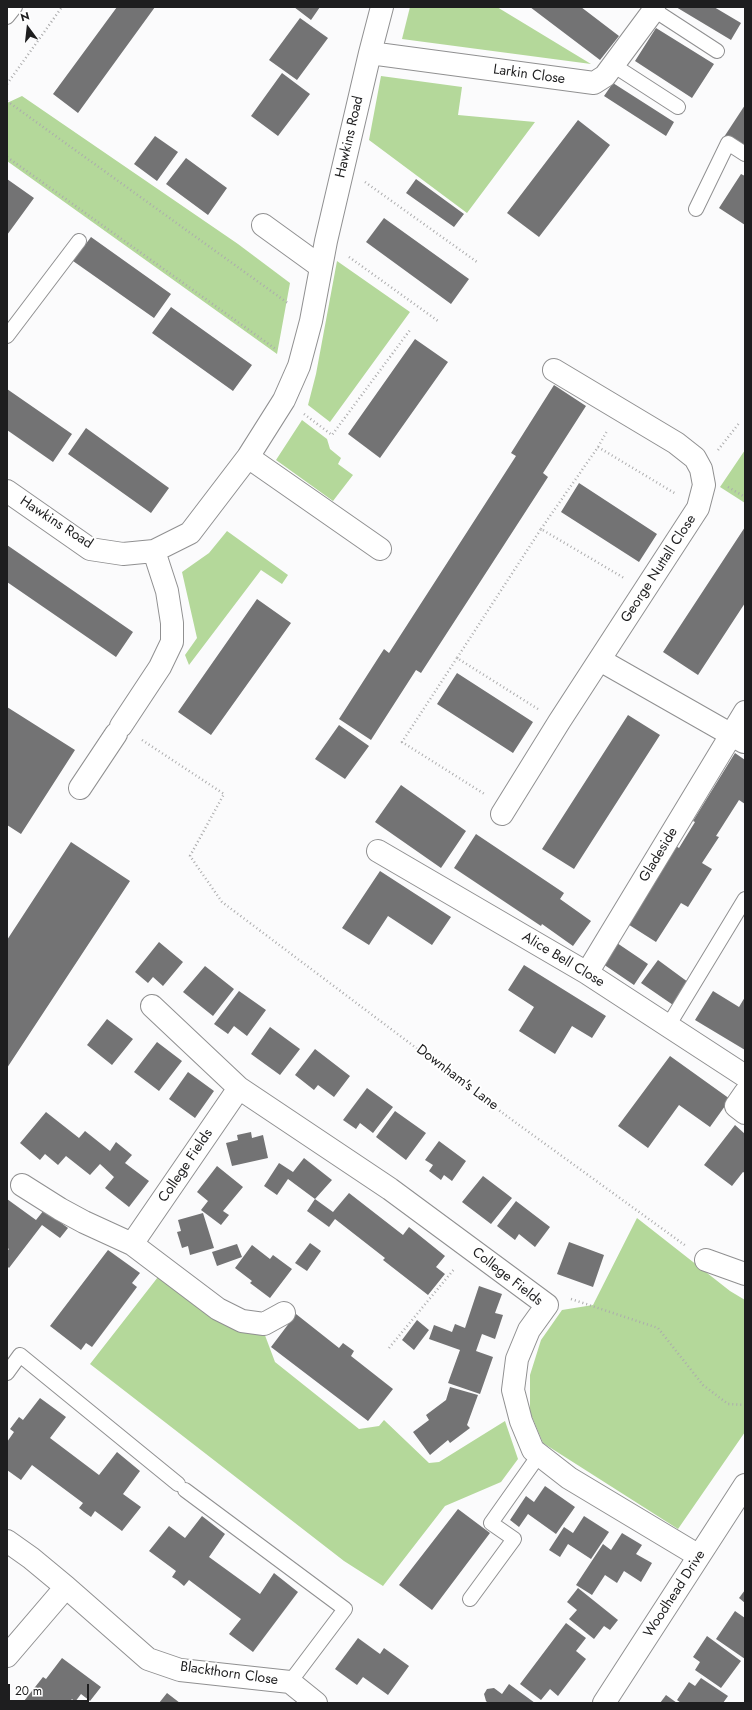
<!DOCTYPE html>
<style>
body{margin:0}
#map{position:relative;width:752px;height:1710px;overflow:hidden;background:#fbfbfc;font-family:Jost,sans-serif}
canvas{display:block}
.frame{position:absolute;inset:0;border:8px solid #1e1e1f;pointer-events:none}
.north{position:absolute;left:8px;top:8px;width:40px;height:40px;-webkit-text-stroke:3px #fff;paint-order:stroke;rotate:345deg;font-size:11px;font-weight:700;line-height:16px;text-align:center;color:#1e1e1f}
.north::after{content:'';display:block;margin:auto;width:14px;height:18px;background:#1e1e1f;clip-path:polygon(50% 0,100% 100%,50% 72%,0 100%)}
.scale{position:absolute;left:8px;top:1684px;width:81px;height:18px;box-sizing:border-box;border:2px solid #1e1e1f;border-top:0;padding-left:5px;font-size:12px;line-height:14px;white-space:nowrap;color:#1e1e1f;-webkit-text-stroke:3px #fff;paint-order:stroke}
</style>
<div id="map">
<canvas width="752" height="1710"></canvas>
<div class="frame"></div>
<div class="north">N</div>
<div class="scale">20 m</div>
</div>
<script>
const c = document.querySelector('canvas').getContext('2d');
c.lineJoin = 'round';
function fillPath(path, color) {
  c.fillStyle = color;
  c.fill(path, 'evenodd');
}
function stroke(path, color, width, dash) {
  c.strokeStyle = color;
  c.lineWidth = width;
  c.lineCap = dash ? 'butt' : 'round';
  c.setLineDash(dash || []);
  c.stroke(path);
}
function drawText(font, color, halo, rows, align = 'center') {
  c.font = font + ' Jost,sans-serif';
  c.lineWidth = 4;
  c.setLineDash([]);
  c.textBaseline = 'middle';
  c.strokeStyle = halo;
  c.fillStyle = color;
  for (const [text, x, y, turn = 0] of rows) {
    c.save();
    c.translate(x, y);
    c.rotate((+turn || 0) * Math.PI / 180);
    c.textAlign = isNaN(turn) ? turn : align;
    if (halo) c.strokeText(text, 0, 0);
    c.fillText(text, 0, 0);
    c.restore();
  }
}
const green = new Path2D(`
 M410,7H497L591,64L402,39Z
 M381,76L462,87L458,115L535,122L467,213L369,140Z
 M22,96L238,244L290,283L277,354L7,161V103Z
 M337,261L410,312L330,422L308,405L316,374Z
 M302,420L327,439L330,449L341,458L338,464L353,475L333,501L276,460Z
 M745,450V503L720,487Z
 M227,531L288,575L282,584L261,570L189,665L185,655L197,638L182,572L209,553Z
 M637,1218L730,1291L745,1300V1432L678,1529L543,1443L530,1412V1375L541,1340L562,1310L593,1305Z
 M158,1277L263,1330L275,1362L359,1429L379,1426L384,1420L429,1463L439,1462L505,1421L518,1459L501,1482L445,1506L383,1586L344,1561L90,1364Z`);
const building = new Path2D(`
 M117,7H155L78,113L53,94Z
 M294,7H320L311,20Z
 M530,7H581L619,36L600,60Z
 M676,7H714L741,23L731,40Z
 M300,18L328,38L297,80L269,60Z
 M656,28L714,64L692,98L635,61Z
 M282,73L310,94L278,136L251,116Z
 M613,83L674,122L666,136L604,96Z
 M745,105V151L724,137Z
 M578,120L610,145L539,237L507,213Z
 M155,136L178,152L157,181L134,164Z
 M186,158L227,188L208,215L166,184Z
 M741,174L745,176V225L719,208Z
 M7,179L34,198L7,235Z
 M416,179L464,214L454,227L406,193Z
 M384,218L469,279L451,304L366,242Z
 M91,237L171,294L154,318L73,261Z
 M171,307L252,365L233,391L152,333Z
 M415,339L448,362L380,458L348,434Z
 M554,385L586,406L543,473L548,477L482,579L421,673L416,670L371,740L339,719L384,649L389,653L516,456L511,453Z
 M7,389L72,434L53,462L7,430Z
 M86,428L169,488L151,513L68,454Z
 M579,483L657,534L639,562L561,512Z
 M745,527V603L698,675L663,652Z
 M7,545L133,632L116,657L7,582Z
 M257,599L291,623L211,735L178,712Z
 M457,673L533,722L513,753L437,704Z
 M7,707L75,750L21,834L7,825Z
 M628,715L660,735L574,869L542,849Z
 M339,725L369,746L345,779L315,759Z
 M735,753L745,760V804L739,800L716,836L719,837L702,863L712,869L688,907L681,903L656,942L623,921L671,843L679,848L695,822L693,821Z
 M401,785L466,831L441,868L375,822Z
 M476,834L564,893L560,899L591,921L573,946L542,924L541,926L454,868Z
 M71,842L130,881L7,1068V940Z
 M380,871L451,917L432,945L388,916L369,945L342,928Z
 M159,942L183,962L163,986L153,977L148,983L135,972Z
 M617,943L648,964L634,985L603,964Z
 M658,960L692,985L676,1007L641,983Z
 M524,965L606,1016L592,1038L572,1026L555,1054L519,1031L534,1007L508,990Z
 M205,966L234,989L213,1016L183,992Z
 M239,991L266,1010L247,1036L234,1026L228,1034L214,1024Z
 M713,991L739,1007L745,997V1050L695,1020Z
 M107,1019L133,1039L112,1065L87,1045Z
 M270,1027L300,1049L280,1075L251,1054Z
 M157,1042L182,1061L159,1091L134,1072Z
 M315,1049L350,1076L334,1097L318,1085L314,1090L295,1075Z
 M670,1056L730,1099L710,1127L679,1105L648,1148L618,1126Z
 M188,1072L214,1091L195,1118L169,1099Z
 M367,1088L393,1107L373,1133L360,1123L356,1129L343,1120Z
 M395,1111L426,1133L406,1160L376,1137Z
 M46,1112L79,1138L85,1131L110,1151L116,1142L132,1155L125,1163L149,1181L129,1207L105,1188L114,1177L100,1164L90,1175L66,1156L58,1165L45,1154L40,1160L20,1143Z
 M735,1125L745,1134V1173L743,1172L732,1186L704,1165Z
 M251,1132L252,1138L263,1135L268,1158L232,1166L226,1143L238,1140L237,1135Z
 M439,1141L466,1161L452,1181L444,1175L441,1180L429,1171L433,1165L425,1160Z
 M304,1158L332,1180L315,1199L333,1212L349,1193L403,1235L409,1227L445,1256L436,1267L445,1274L428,1295L383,1260L385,1258L335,1219L329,1227L307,1211L315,1199L288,1179L277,1195L264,1186L279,1163L293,1172Z
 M217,1166L243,1187L223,1211L229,1215L221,1225L201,1210L208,1201L197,1192Z
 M483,1176L512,1198L491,1224L462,1202Z
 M7,1199L36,1220L44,1210L68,1228L60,1238L42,1225L9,1268L7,1266V1251L9,1249L7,1248Z
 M516,1201L550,1227L535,1247L519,1234L515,1240L497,1226Z
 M203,1213L214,1248L190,1255L188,1246L182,1248L177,1232L181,1231L178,1220Z
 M569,1242L604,1255L593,1287L557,1274Z
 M310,1243L321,1251L307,1271L295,1263Z
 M237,1244L242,1257L217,1266L212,1252Z
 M252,1245L270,1259L273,1255L292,1269L270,1298L250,1283L252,1281L235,1268Z
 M108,1250L140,1273L132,1283L137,1287L92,1347L86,1343L81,1350L50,1326Z
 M479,1286L502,1294L495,1313L503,1315L495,1339L482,1334L476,1351L493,1357L480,1394L448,1383L460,1350L429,1339L434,1325L452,1332L455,1324L465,1328Z
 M296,1314L339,1348L343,1343L354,1351L351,1356L393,1389L368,1421L271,1347Z
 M417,1320L429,1330L414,1350L402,1340Z
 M450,1387L478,1395L467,1425L470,1428L450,1443L448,1440L430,1455L413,1432L429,1420L426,1415L446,1400Z
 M40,1398L66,1417L50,1438L99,1475L117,1452L140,1471L123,1494L141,1507L122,1531L95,1511L91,1517L84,1512L79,1508L83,1503L32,1465L21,1480L7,1470V1442L14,1432L10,1429L19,1417L23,1420Z
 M545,1486L575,1507L556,1534L528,1514L519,1527L510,1520L526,1496L534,1502Z
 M458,1509L490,1533L432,1610L399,1585Z
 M202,1516L225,1534L209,1557L260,1594L274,1573L298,1592L253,1652L229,1634L241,1619L189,1580L184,1586L177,1580L172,1577L176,1571L149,1551L169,1526L185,1538Z
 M584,1516L609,1532L591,1559L568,1544L560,1557L549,1550L564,1527L573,1533Z
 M622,1533L642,1545L636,1554L652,1563L641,1582L624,1571L617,1583L605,1575L592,1595L576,1585L603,1544L611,1550Z
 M578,1588L618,1620L610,1630L604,1626L594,1639L569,1619L577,1610L567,1602Z
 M745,1590V1603L739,1598Z
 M735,1611L745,1618V1659L716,1639Z
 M566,1623L586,1638L576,1651L586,1659L558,1696L550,1689L541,1700L520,1684Z
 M707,1636L741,1661L721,1688L695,1670L700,1662L693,1657Z
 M358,1638L380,1654L384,1648L409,1666L388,1695L363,1677L357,1685L335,1669Z
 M62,1658L101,1687L90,1701L81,1694L75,1702L72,1699L69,1703H26L24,1701L43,1677L46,1679Z
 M701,1678L728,1696L723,1703H681L677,1700L689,1682L695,1686Z
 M509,1684L535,1703H488L486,1701L484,1694L487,1689L494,1688L502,1694Z
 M167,1693L180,1703H159Z
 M666,1695L677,1703H660Z`);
const path = new Path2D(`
 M7,84L62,7
 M7,101L289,304
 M7,157L277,350
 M365,182L477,262
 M349,257L438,321
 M304,414L332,435L410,330
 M598,447L676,494
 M718,450L740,422
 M728,487L745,497
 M541,529L598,447L607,431
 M457,658L402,742L486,795
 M538,709L457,658L541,529L624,578
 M142,740L224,794L190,856L222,902L508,1117L686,1246
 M571,1299L658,1328L703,1385L728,1404L745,1405
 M389,1348L455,1268`);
const lane = new Path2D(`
 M654,10L717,51
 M7,17L15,7
 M613,65L678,107
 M696,209L728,143L745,154
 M7,336L79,241
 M668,1026L745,899
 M7,1373L20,1355L178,1484
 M185,1490L345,1609L290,1682
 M470,1599L514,1539L491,1523L539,1455`);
const street = new Path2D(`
 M370,53L594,83L605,76L654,10
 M263,225L321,267
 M248,457L380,549
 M7,491L90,549L123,554L154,551L190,533L248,457L284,400L299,366L311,321L326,241L370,53L382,7
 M600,660L744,742
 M121,726L160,667L172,642V623L167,591L154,551
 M80,788L116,734
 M502,814L559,722L698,508L704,485L701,469L695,458L676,443L554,370
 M378,851L587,973L745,1076
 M587,973L745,712
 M152,1006L239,1088L390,1189L547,1305L529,1330L517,1359L513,1390L521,1421L533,1450L569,1478L699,1556
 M239,1088L132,1244L218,1309L242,1321L264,1324L284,1313
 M745,1093L736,1106L745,1113
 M22,1185L60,1209L84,1222L132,1244
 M706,1260L745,1274
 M7,1541L31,1558L66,1587L148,1659L180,1670L290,1682L316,1703
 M7,1656L66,1587
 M604,1703L745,1485`);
const streetNames = [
 ["Larkin Close",529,75,8],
 ["Hawkins Road",350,137,-77],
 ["Hawkins Road",56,523,33],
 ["George Nuttall Close",659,569,-57],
 ["Gladeside",659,855,-59],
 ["Alice Bell Close",563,960,31],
 ["Downham's Lane",457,1078,37],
 ["College Fields",186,1166,-56],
 ["College Fields",507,1277,38],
 ["Woodhead Drive",675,1594,-57],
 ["Blackthorn Close",229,1674,8]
];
fillPath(green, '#b4d89a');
fillPath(building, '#737374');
stroke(lane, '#909091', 16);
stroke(street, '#909091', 24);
stroke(path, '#acacad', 2.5, [1, 3]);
stroke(lane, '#fff', 14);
stroke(street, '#fff', 22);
drawText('14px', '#1e1e1f', '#fff', streetNames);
</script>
